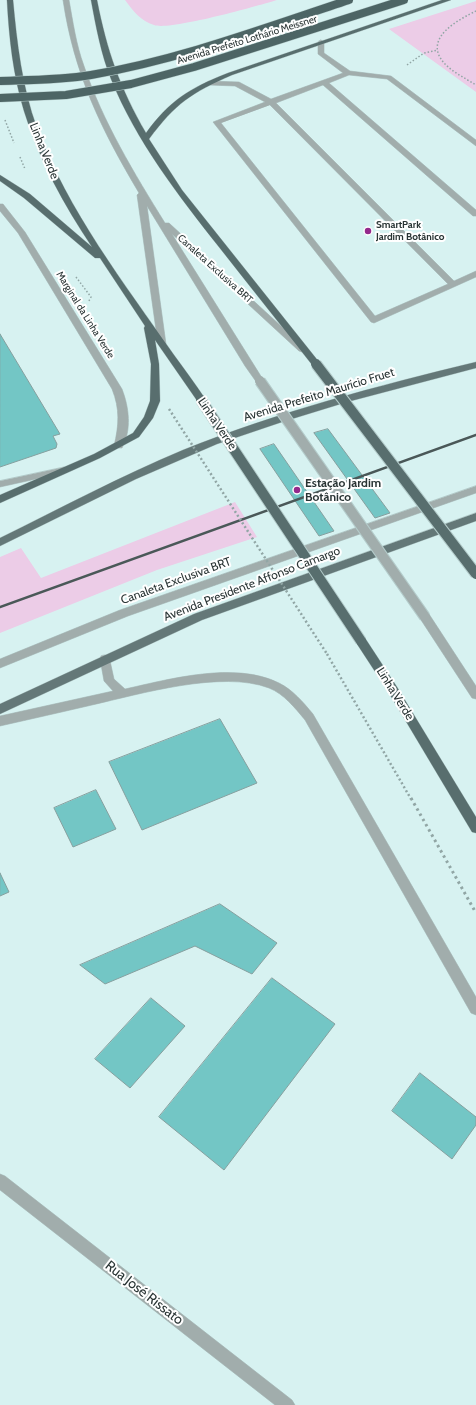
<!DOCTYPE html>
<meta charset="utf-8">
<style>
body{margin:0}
canvas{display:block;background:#d7f2f1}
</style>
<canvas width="476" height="1405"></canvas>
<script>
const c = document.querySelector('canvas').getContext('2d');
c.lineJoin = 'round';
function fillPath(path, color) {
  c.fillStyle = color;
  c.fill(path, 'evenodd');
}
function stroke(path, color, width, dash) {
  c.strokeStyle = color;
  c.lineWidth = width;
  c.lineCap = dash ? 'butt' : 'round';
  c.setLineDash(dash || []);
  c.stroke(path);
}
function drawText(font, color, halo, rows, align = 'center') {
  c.font = font + ' Cabin,sans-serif';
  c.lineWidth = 4;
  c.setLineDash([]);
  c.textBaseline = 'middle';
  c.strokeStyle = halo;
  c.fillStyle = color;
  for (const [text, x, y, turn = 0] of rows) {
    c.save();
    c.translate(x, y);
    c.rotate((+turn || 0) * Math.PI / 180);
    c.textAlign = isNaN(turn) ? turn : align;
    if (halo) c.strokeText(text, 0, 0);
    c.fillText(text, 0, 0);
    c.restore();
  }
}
const green = new Path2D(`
 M125,0H277C257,6 169,31 154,25C141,21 133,11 125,0Z
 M476,1V92L389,29Z
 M235,502L257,537L157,570L0,633V557L21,548L41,578Z`);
const building = new Path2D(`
 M0,334L60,434L53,436L57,444L56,448L0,467Z
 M328,429L390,513L375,518L314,433Z
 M274,444L334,531L319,536L260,449Z
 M220,719L257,783L142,830L109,762Z
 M96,790L116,829L73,847L54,808Z
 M0,873L9,892L0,896Z
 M220,904L277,943L252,974L195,946L105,984L80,965Z
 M272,978L335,1024L224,1170L159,1117Z
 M151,998L185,1026L130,1088L95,1059Z
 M420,1073L476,1117V1125L452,1159L392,1111Z`);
const pathFar2 = new Path2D(`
 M476,11C460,19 426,36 441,59C448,70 465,78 476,85
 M407,65L424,53L438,50
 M5,120L14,143
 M20,157L25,169
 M76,277L91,297L89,301`);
const pathFar1 = new Path2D(`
 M327,654L411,799`);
const path = new Path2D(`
 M411,798L476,913`);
const service = new Path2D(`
 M63,0H69C73,22 76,44 84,66C103,122 134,173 165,223H169L306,349L302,352L299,351L172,234L264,381L263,383H257L245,366L147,206L166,344L162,347L158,344L137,195L139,193C101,129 74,74 63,0Z
 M321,40L324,42V53L350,71L391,76L476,140V146L387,79L349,75L329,83L476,210V216H473L323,85L276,103L454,281L476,271V277L374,323L371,322L213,122L265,102L235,86L209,85L205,83L209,81L239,82L271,99L343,73L318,54V42ZM270,105L448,284L375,316L221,123Z
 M476,486V493L128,616L0,668V659L120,610Z
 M425,613L429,614L476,686V699L472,698L421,620L420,617L421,614Z`);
const minor = new Path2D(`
 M0,204H3L25,232L122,389C129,407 132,430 122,448H116L114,446C119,425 120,409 112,389L18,233L0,211Z
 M65,467L70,470L68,472L0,487V481Z
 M105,655L109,656L114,679L125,689C170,679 235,661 279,683C293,690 303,702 313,714L476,997V1015L471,1013L305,720C295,708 284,694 269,688C222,670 140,694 92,705C62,712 31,719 0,726V716L113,691L104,681L100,659L101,656Z
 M0,1174L5,1176L292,1400L295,1405H275L0,1190Z`);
const primary = new Path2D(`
 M476,362V368L347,402L282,422L217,444L136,479L0,546V538C61,508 121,476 183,450C278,412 377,386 476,362Z
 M476,513V521L202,620L0,714V704L194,614Z`);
const trunk = new Path2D(`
 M7,0H13C17,43 22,87 37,128C68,211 124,283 174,355C185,370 196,385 206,400L204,402H198L155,340L159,364L160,401L153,418L139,437L100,458L0,503V495L94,454L133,433L144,417L150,401L151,364L144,328L145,326L100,258H95L24,198L0,181V175L30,194L92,247C64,205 39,160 24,111C13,75 9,38 7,0Z
 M91,0H97C107,51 120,88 146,133C170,100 190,88 228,73L442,0H451L232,75C191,93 176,103 149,139L182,190L319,362L320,364L319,366H313C282,326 250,287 219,247C178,195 136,141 111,79C101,54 96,27 91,0Z
 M361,637L365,638L397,687L476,817V833L472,832L389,693L357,644L356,641L357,638Z`);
const rail = new Path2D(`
 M0,607L476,435`);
const pathBridge = new Path2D(`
 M169,409L327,654`);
const serviceBridge = new Path2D(`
 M260,381L425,617`);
const trunkBridge = new Path2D(`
 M316,364L476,574
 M201,400L361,641`);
const motorwayBridge = new Path2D(`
 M0,81C30,80 61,80 91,75C179,60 264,28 349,0
 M0,98L66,95L131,84L194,67L404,0`);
const markers = [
 [368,231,4,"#94298c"],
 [297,490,4,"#94298c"]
];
const farStreetnames = [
 ["Avenida Prefeito Lothário Meissner",247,40,-17],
 ["Canaleta Exclusiva BRT",215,269,42],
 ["Marginal da Linha Verde",85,315,58]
];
const farPoinames = [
 ["SmartPark",376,225],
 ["Jardim Botânico",376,237]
];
const streetNames = [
 ["Linha Verde",44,151,68],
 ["Avenida Prefeito Maurício Fruet",319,395,-17],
 ["Linha Verde",217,424,56],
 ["Canaleta Exclusiva BRT",176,581,-20],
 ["Avenida Presidente Affonso Camargo",252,584,-21],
 ["Linha Verde",395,694,58]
];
const poiNames = [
 ["Estação Jardim",305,483],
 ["Botânico",305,497]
];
const nearStreetnames = [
 ["Rua José Rissato",144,1293,38]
];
fillPath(green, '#eccce7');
fillPath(building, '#73c6c5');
stroke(building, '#86a09f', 1);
stroke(service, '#b4cccb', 1);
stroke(minor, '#b4cccb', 1);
stroke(primary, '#b4cccb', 1);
stroke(trunk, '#b4cccb', 1);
stroke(pathFar2, '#91a6a5', 1.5, [1.5, 2]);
stroke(pathFar1, '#91a6a5', 2.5, [2, 2.5]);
stroke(path, '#91a6a5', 3, [2.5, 3.5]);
fillPath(service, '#a1adac');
fillPath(minor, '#a1adac');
fillPath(primary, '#647878');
fillPath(trunk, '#586e6e');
stroke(rail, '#4a5858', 2.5);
stroke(serviceBridge, '#b4cccb', 12, []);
stroke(trunkBridge, '#b4cccb', 12, []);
stroke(motorwayBridge, '#b4cccb', 9, []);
stroke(pathBridge, '#91a6a5', 2.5, [2, 2.5]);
stroke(serviceBridge, '#a1adac', 10);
stroke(trunkBridge, '#586e6e', 10);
stroke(motorwayBridge, '#4d6565', 8);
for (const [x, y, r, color] of markers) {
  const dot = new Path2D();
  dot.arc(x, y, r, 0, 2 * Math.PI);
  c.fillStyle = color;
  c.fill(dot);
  stroke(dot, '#fff', 1.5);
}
drawText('10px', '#2a3535', '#fff', farStreetnames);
drawText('bold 10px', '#2a3535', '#fff', farPoinames, 'left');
drawText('12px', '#2a3535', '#fff', streetNames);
drawText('bold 12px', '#2a3535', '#fff', poiNames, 'left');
drawText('14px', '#2a3535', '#fff', nearStreetnames);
</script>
